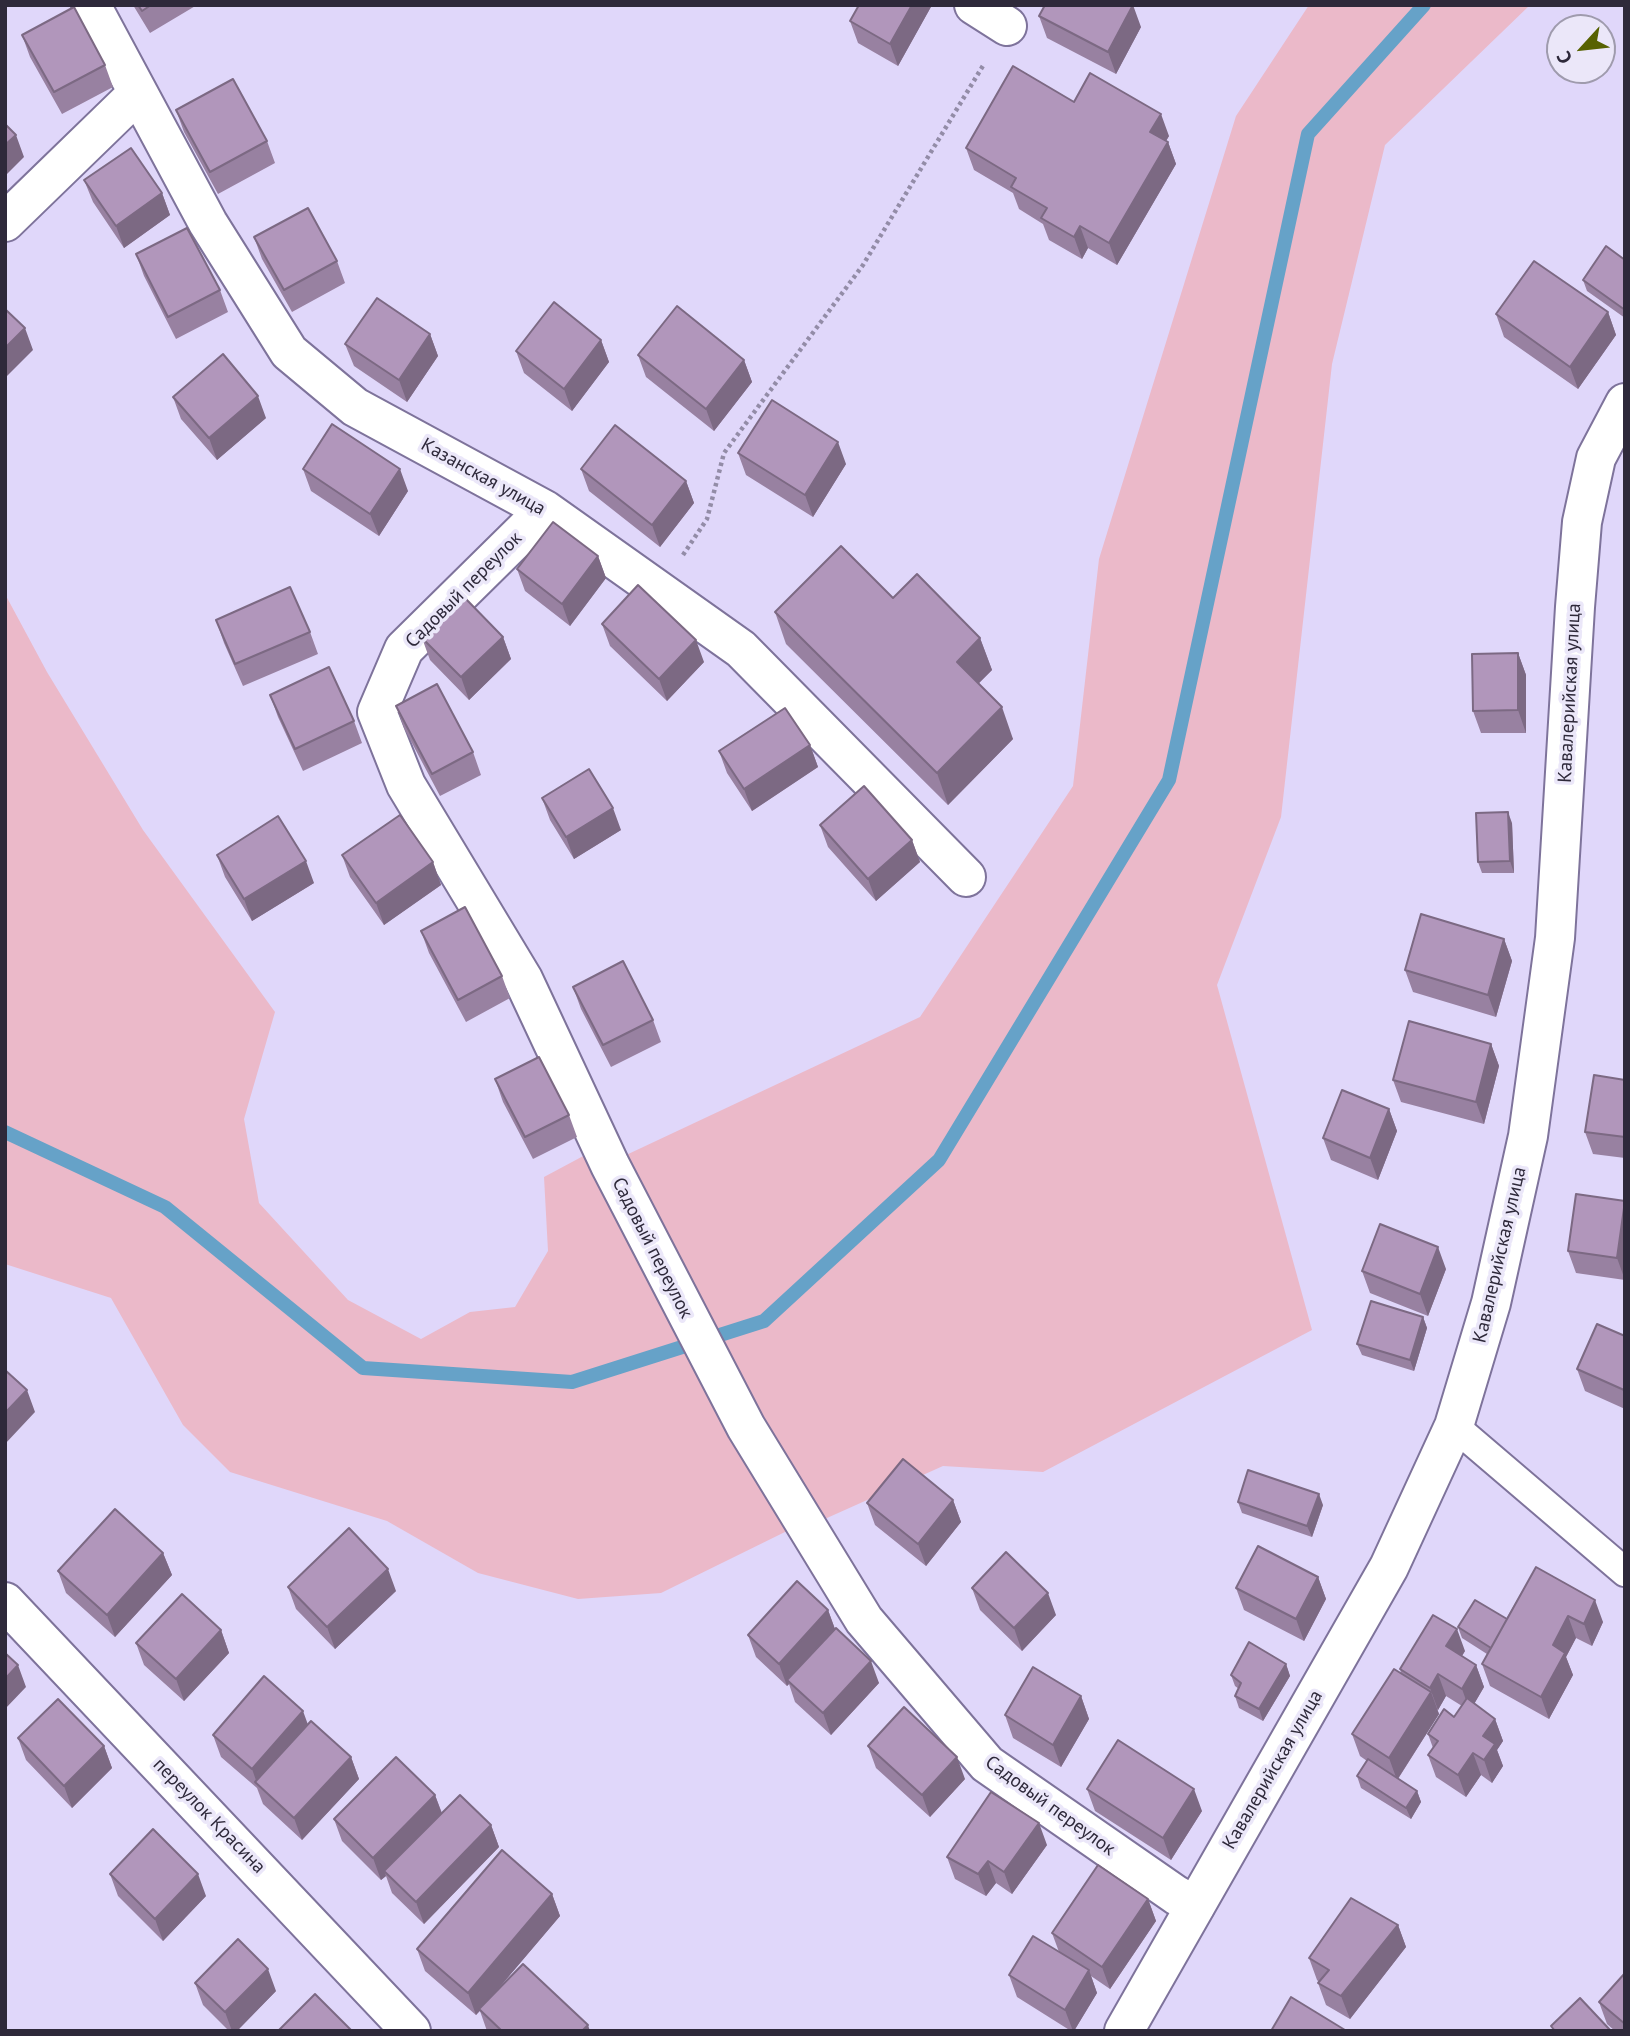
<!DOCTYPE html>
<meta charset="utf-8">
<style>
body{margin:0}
#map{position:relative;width:1630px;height:2036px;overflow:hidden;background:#e0d7fa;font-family:"PT Sans",sans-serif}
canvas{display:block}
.frame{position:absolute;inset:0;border:7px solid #2e293a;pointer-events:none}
.north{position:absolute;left:1546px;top:14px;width:70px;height:70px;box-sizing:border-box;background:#ebe7f9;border:2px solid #9f9bad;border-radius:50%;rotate:243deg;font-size:19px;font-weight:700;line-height:28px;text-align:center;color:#2e293a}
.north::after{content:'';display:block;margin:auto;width:24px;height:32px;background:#576201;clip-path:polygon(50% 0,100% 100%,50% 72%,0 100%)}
</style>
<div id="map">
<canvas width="1630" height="2036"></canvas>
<div class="frame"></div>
<div class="north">С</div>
</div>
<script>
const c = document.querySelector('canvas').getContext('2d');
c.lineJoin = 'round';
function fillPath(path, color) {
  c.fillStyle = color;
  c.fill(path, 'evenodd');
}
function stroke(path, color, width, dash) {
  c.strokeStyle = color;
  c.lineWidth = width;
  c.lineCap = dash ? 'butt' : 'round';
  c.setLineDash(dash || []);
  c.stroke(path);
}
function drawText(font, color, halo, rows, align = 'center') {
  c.font = font + ' "PT Sans",sans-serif';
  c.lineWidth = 7;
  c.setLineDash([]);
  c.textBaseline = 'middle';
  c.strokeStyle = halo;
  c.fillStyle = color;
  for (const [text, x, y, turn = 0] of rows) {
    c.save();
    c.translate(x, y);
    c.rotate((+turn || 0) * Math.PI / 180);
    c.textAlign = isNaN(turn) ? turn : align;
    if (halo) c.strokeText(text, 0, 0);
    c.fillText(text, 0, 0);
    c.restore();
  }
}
const green = new Path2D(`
 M1309,5H1530L1385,145L1332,364L1281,817L1217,985L1312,1330L1043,1472L943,1466L827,1518L787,1531L661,1593L578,1599L478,1573L387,1521L230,1472L183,1425L111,1298L5,1264V594L47,672L143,830L275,1012L244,1119L259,1203L348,1300L421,1339L470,1312L515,1307L548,1251L544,1177L587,1154L624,1156L920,1017L1073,786L1099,559L1236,116Z`);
const stream = new Path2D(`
 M5,1132L165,1207L363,1368L572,1382L764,1321L939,1160L1169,780L1308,134L1424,5`);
const path = new Path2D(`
 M683,555L707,519L724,453L863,265L984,64`);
const lane = new Path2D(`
 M1454,1426L1625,1572`);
const street = new Path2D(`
 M91,5L208,223L289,352L355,407L545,510L741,649L966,877
 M974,5L1007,26
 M5,222L138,93
 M545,510L404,649L377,712L406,785L523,979L610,1165L746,1427L864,1620L987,1764L1176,1895L1195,1906
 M5,1602L411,2031`);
const secondary = new Path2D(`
 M1124,2031L1389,1567L1454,1426L1491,1303L1528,1136L1555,938L1575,607L1582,522L1596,458L1625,403`);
const wall = new Path2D(`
 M133,5H197L150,33Z
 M932,5L898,66L858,43L850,21Z
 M1039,16L1141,27L1116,74L1047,38Z
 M22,35L105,65L113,87L62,114L30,57Z
 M1074,102L1169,136L1166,141L1168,142L1176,164L1117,265L1088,248L1082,259L1049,240L1043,224L1019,209L1013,193L974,170L966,148Z
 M176,110L267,141L275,163L218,194L184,132Z
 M84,180L162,193L170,215L124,248L93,202Z
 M254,237L337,261L345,283L292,312L262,259Z
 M136,254L220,290L228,312L176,339L144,276Z
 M1625,260V318L1587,291L1583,280Z
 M1608,312L1616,335L1578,389L1504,337L1496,314Z
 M430,334L438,356L407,402L354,366L345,344Z
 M601,340L609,362L572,411L524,373L516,351Z
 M638,355L744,360L752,382L714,431L646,377Z
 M173,397L266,418L217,460L181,419Z
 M738,453L846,464L813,517L746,475Z
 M303,469L408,491L379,536L311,491Z
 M581,469L686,481L694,503L660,547L589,491Z
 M598,556L606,578L570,626L525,591L517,569Z
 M893,598L980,638L992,670L978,684L1013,739L948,805L786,644L775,612Z
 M216,620L310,632L318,654L243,686L224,643Z
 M602,624L704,662L667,701L610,646Z
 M503,637L511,659L469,700L430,660L422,638Z
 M1518,653L1526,675V733H1481L1473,711Z
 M270,695L354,721L362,743L303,771L278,717Z
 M396,706L473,752L481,775L440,796L404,728Z
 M810,745L818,767L752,811L727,773L719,751Z
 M542,798L621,830L574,859L550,820Z
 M1512,823L1514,873H1482L1478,862Z
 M820,825L912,840L920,862L876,901L828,847Z
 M217,855L314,883L252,921L225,877Z
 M342,855L433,862L441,885L384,925L350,877Z
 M421,931L502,976L510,998L466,1022L429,953Z
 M1504,939L1512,961L1496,1017L1413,992L1405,970Z
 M573,987L653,1020L661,1042L611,1067L581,1009Z
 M1491,1044L1499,1066L1484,1124L1401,1102L1393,1080Z
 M495,1079L569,1115L577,1137L533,1159L503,1102Z
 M1625,1080V1158L1593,1154L1585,1132Z
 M1389,1109L1397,1131L1378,1180L1331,1160L1323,1138Z
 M1625,1201V1280L1576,1273L1568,1251Z
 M1446,1269L1428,1316L1370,1293L1362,1271Z
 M1423,1317L1427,1328L1414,1371L1362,1355L1357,1344Z
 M1625,1336V1409L1585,1391L1577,1369Z
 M953,1500L961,1522L926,1566L875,1525L867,1503Z
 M1238,1502L1323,1505L1312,1537L1242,1513Z
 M163,1553L172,1575L115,1637L66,1593L58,1571Z
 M1536,1567L1603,1622L1592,1646L1576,1638L1566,1657L1573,1675L1549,1719L1490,1686L1482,1664L1487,1654L1462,1638L1458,1627L1506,1619Z
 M1318,1577L1326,1599L1304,1641L1244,1610L1236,1588Z
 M288,1587L396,1591L335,1649L296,1609Z
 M972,1588L1056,1615L1022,1651L980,1610Z
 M828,1610L835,1629L879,1683L831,1735L795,1702L789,1684L787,1686L756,1657L748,1635Z
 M221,1630L229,1653L184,1701L144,1665L136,1643Z
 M1465,1651L1462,1656L1476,1665L1484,1687L1474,1704L1495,1719L1503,1741L1497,1750L1503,1766L1492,1783L1481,1775L1466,1797L1436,1777L1428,1755L1433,1748L1428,1734L1454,1717L1462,1706L1446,1696L1438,1710L1437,1709L1439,1714L1398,1779L1417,1791L1421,1802L1411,1819L1361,1788L1357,1776L1367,1761L1360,1756L1352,1734L1401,1673L1400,1669Z
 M1286,1664L1290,1676L1263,1721L1239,1708L1235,1696L1239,1689L1235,1686L1231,1675Z
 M1081,1696L1089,1719L1061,1767L1013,1738L1005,1715Z
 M308,1725L351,1757L359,1779L302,1840L263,1804L257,1788L221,1757L213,1735Z
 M18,1738L104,1746L112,1768L72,1808L26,1760Z
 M868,1746L965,1779L930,1817L876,1768Z
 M1087,1789L1202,1811L1171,1860L1095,1811Z
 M435,1795L442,1813L491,1825L499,1847L424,1924L392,1893L386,1876L381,1880L342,1841L334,1819Z
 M1047,1845L1012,1894L996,1883L986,1896L955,1879L947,1857Z
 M110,1874L206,1896L163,1941L118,1896Z
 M552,1894L560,1916L492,1996L590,2031H487L480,2011L476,2015L425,1971L417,1949Z
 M1148,1899L1156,1921L1110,1989L1091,1976L1097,1993L1074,2031H1071L1017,1997L1009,1975L1059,1952L1052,1933Z
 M1398,1925L1406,1947L1350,2019L1326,2005L1318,1983L1319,1982L1317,1980L1309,1958Z
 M1625,1973V2031H1615L1607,2024L1599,2002Z
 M195,1983L276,1991L237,2031H229L203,2005Z`);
const shadedWall = new Path2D(`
 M912,5H932L898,66L890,44Z
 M1133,5L1141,27L1116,74L1108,52Z
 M1161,114L1169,136L1158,154L1150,132Z
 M16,135L24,157L5,176V145Z
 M1168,142L1176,164L1117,265L1109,243Z
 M162,193L170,215L124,248L116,226Z
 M1080,226L1088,248L1082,259L1074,237Z
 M1608,312L1616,335L1578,389L1570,367Z
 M25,328L33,350L5,378V348Z
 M430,334L438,356L407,402L399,380Z
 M601,340L609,362L572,411L564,389Z
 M744,360L752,382L714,431L706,409Z
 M258,396L266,418L217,460L209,438Z
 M838,442L846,464L813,517L805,495Z
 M400,469L408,491L379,536L370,514Z
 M686,481L694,503L660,547L652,525Z
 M598,556L606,578L570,626L562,604Z
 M503,637L511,659L469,700L461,677Z
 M980,638L992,670L968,694L957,662Z
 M696,640L704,662L667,701L659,679Z
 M1518,653L1526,675V733L1518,710Z
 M1002,707L1013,739L948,805L937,773Z
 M810,745L818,767L752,811L744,789Z
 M613,808L621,830L574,859L566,837Z
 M1508,812L1512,823L1514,873L1510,861Z
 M912,840L920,862L876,901L868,879Z
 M306,861L314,883L252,921L244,899Z
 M433,862L441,885L384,925L376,903Z
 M1504,939L1512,961L1496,1017L1488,995Z
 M1491,1044L1499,1066L1484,1124L1476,1102Z
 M1389,1109L1397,1131L1378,1180L1370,1158Z
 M1625,1202V1280L1617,1258Z
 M1438,1247L1446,1269L1428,1316L1420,1294Z
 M1423,1317L1427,1328L1414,1371L1410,1360Z
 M27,1390L35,1412L5,1444V1413Z
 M1319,1494L1323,1505L1312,1537L1307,1526Z
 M953,1500L961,1522L926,1566L918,1544Z
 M163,1553L172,1575L115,1637L107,1615Z
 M388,1569L396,1591L335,1649L327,1627Z
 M1318,1577L1326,1599L1304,1641L1296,1619Z
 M1048,1593L1056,1615L1022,1651L1014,1628Z
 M1595,1600L1603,1622L1592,1646L1584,1624Z
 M828,1610L836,1632L787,1680L789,1684L787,1686L779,1664Z
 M1568,1616L1576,1638L1566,1657L1573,1675L1549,1719L1541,1697L1553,1645Z
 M1457,1629L1465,1651L1454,1668L1446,1646Z
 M221,1630L229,1653L184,1701L176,1679Z
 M871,1661L879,1683L831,1735L823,1713Z
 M1286,1664L1290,1676L1263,1721L1259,1709Z
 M18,1665L26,1687L5,1709V1679Z
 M1476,1665L1484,1687L1470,1711L1462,1689Z
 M1438,1674L1446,1696L1438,1710L1430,1688Z
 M1431,1692L1439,1714L1397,1780L1389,1758Z
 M1081,1696L1089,1719L1061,1767L1053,1745Z
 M303,1711L311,1733L258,1786L252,1769Z
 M1495,1719L1503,1741L1497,1750L1503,1766L1492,1783L1484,1760L1483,1736Z
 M104,1746L112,1768L72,1808L64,1786Z
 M1473,1753L1481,1775L1466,1797L1458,1775Z
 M351,1757L359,1779L302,1840L294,1818Z
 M957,1757L965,1779L930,1817L922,1795Z
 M1194,1789L1202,1811L1171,1860L1163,1838Z
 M1417,1791L1421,1802L1411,1819L1406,1808Z
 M435,1795L443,1817L384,1871L386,1876L381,1880L373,1858Z
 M1039,1823L1047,1845L1012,1894L1004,1872Z
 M491,1825L499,1847L424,1924L416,1902Z
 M988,1861L996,1883L986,1896L978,1874Z
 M198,1874L206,1896L163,1941L155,1919Z
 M552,1894L560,1916L476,2015L468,1993Z
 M1148,1899L1156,1921L1110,1989L1102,1967Z
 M1398,1925L1406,1947L1350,2019L1341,1996Z
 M268,1969L276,1991L237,2031H232L225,2012Z
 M1089,1970L1097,1993L1074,2031H1073L1065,2010Z
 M588,2025L590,2031H582Z`);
const building = new Path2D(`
 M138,5H151L142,11Z
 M859,5H912L890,44L850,21Z
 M1045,5H1133L1108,52L1039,16Z
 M74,7L105,65L54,92L22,35Z
 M1013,66L1074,102L1090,73L1161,114L1150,132L1168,142L1109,243L1080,226L1074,237L1041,218L1047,208L1011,187L1016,178L966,148Z
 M233,79L267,141L210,172L176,110Z
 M5,124L16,135L5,145Z
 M131,148L162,193L116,226L84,180Z
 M308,208L337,261L284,290L254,237Z
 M187,228L220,290L168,317L136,254Z
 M1606,246L1625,260V310L1583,280Z
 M1534,261L1608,312L1570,367L1496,314Z
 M377,298L430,334L399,380L345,344Z
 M554,302L601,340L564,389L516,351Z
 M677,306L744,360L706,409L638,355Z
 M5,309L25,328L5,348Z
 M223,354L258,396L209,438L173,397Z
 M772,400L838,442L805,495L738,453Z
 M332,424L400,469L370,514L303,469Z
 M615,425L686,481L652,525L581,469Z
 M553,522L598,556L562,604L517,569Z
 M841,546L893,598L917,574L980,638L957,662L1002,707L937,773L775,612Z
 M638,585L696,640L659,679L602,624Z
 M290,587L310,632L235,664L216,620Z
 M464,597L503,637L461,677L422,638Z
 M1518,653V710L1473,711L1472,654Z
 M329,667L354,721L295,749L270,695Z
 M437,684L473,752L432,774L396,706Z
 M785,708L810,745L744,789L719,751Z
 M589,769L613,808L566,837L542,798Z
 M864,786L912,840L868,879L820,825Z
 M1508,812L1510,861L1478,862L1476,813Z
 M400,815L433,862L376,903L342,855Z
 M278,816L306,861L244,899L217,855Z
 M465,907L502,976L458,1000L421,931Z
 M1421,914L1504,939L1488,995L1405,970Z
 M623,961L653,1020L603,1045L573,987Z
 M1409,1021L1491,1044L1476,1102L1393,1080Z
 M539,1057L569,1115L525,1137L495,1079Z
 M1594,1075L1625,1080V1137L1585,1132Z
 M1342,1090L1389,1109L1370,1158L1323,1138Z
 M1576,1194L1625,1201L1617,1258L1568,1251Z
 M1380,1224L1438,1247L1420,1294L1362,1271Z
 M1371,1301L1423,1317L1410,1360L1357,1344Z
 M1597,1324L1625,1336L1624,1390L1577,1369Z
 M5,1370L27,1390L5,1413Z
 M903,1459L953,1500L918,1544L867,1503Z
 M1248,1470L1319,1494L1307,1526L1238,1502Z
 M115,1509L163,1553L107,1615L58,1571Z
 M349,1528L388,1569L327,1627L288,1587Z
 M1258,1546L1318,1577L1296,1619L1236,1588Z
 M1006,1552L1048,1593L1014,1628L972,1588Z
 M1536,1567L1595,1600L1584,1624L1568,1616L1553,1645L1565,1653L1541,1697L1482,1664Z
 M797,1581L828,1610L779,1664L748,1635Z
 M182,1594L221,1630L176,1679L136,1643Z
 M1475,1600L1507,1619L1491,1648L1458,1627Z
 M1433,1615L1457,1629L1446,1646L1476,1665L1462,1689L1438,1674L1430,1688L1400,1669Z
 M836,1628L871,1661L823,1713L787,1680Z
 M1249,1642L1286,1664L1259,1709L1235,1696L1241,1683L1231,1675Z
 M5,1653L18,1665L5,1679Z
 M1033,1667L1081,1696L1053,1745L1005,1715Z
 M1394,1669L1431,1692L1389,1758L1352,1734Z
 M264,1676L303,1711L252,1769L213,1735Z
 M1467,1698L1495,1719L1483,1736L1495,1744L1484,1760L1473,1753L1458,1775L1428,1755L1438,1741L1428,1734L1444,1709L1454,1717Z
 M58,1699L104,1746L64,1786L18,1738Z
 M904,1707L957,1757L922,1795L868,1746Z
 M311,1721L351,1757L294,1818L255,1782Z
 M1118,1740L1194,1789L1163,1838L1087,1789Z
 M396,1757L435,1795L373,1858L334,1819Z
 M1368,1759L1417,1791L1406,1808L1357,1776Z
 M991,1792L1039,1823L1004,1872L988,1861L978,1874L947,1857Z
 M460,1795L491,1825L416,1902L384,1871Z
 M153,1829L198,1874L155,1919L110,1874Z
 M502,1850L552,1894L468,1993L417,1949Z
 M1098,1865L1148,1899L1102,1967L1052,1933Z
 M1351,1898L1398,1925L1341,1996L1318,1983L1329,1970L1309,1958Z
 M1033,1936L1089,1970L1065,2010L1009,1975Z
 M238,1939L268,1969L225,2012L195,1983Z
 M523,1964L588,2025L582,2031H502L479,2009Z
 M1625,1973V2024L1599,2002Z
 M315,1994L351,2030L350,2031H278Z
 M1291,1997L1345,2030V2031H1271Z
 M1580,1998L1611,2031H1555L1551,2026Z`);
const streetNames = [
 ["Казанская улица",483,477,29],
 ["Садовый переулок",464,590,-45],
 ["Кавалерийская улица",1570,693,-87],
 ["Садовый переулок",652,1248,63],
 ["Кавалерийская улица",1500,1255,-77],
 ["Кавалерийская улица",1273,1770,-60],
 ["Садовый переулок",1050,1806,36],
 ["переулок Красина",209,1816,46]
];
fillPath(green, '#ebb9c9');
stroke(stream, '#66a2c8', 14);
stroke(lane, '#7e739b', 32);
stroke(street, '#7e739b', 42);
stroke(secondary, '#7e739b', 42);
stroke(path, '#938ca7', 4.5, [3.5, 3.5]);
stroke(lane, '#fff', 28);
stroke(street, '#fff', 38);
stroke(secondary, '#fff', 38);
fillPath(wall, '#9881a1');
fillPath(shadedWall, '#7c6983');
fillPath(building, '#b196bb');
stroke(building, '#7c6983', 2);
drawText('19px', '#2e293a', '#ebe7f9', streetNames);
</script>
